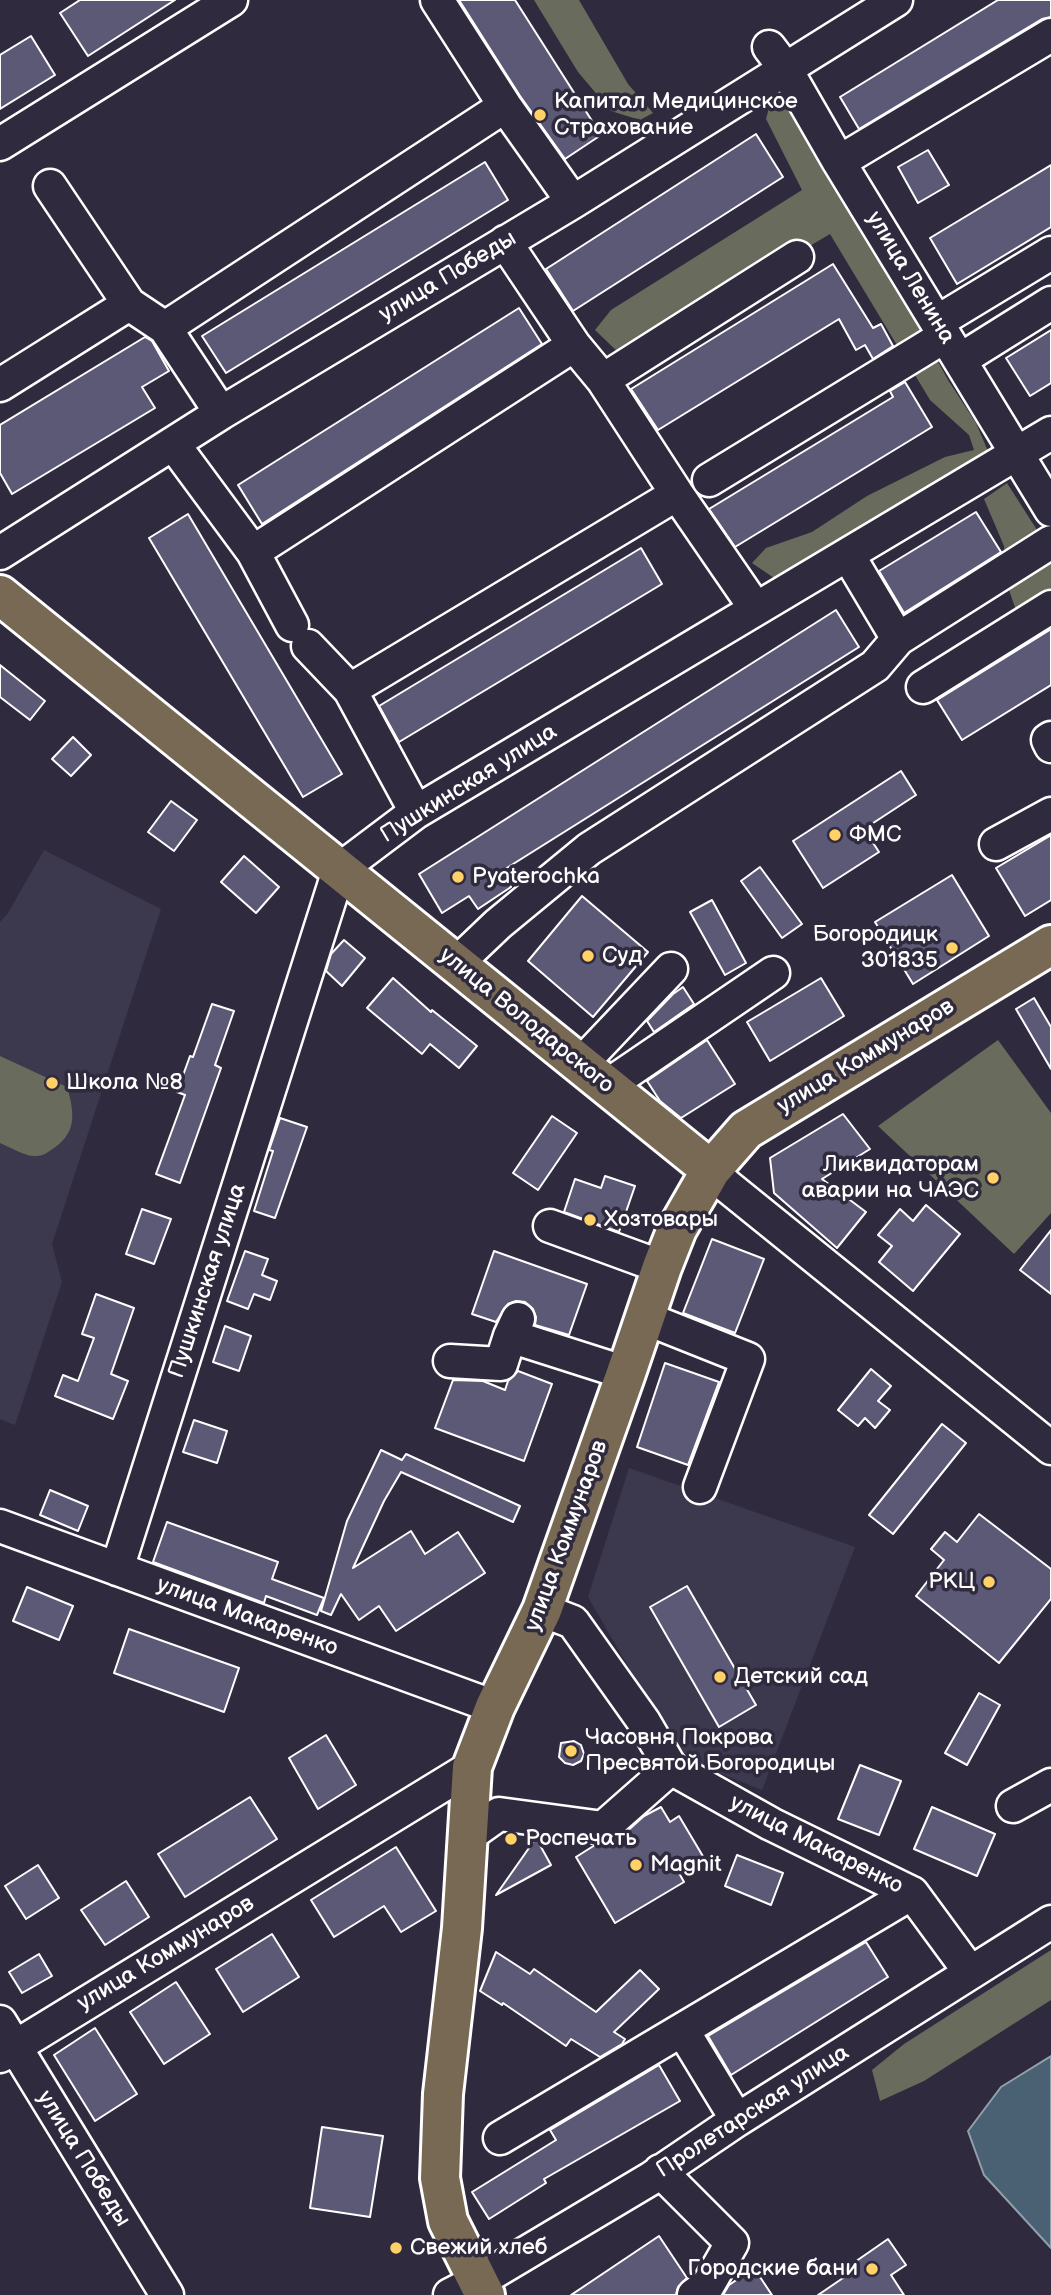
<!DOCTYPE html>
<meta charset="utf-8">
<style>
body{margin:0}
canvas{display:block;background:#2f2a3d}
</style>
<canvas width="1051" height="2295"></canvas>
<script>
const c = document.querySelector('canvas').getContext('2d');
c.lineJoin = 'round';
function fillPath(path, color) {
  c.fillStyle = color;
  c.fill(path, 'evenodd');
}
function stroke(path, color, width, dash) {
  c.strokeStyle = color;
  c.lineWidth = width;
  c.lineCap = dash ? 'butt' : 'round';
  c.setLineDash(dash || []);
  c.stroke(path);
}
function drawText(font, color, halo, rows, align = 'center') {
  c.font = font + ' "Balsamiq Sans",sans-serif';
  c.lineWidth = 7;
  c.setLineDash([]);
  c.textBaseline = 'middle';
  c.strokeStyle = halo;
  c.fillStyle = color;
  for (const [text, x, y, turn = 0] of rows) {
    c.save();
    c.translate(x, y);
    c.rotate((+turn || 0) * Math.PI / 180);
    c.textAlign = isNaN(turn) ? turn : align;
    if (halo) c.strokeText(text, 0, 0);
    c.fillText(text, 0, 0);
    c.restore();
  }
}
const built = new Path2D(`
 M44,850L161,909L52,1244L62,1282L15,1425L0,1419V922L8,913Z
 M629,1468L855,1547L762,1790L681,1758L588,1597Z`);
const green = new Path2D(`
 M534,0H579L628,84L653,113L640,120L611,111L578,72Z
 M789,103L903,298L948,380L976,423L990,456L774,578L752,563L766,548L812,532L867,496L945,457L974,450L969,435L930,400L830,234L675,326L620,354L595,330L611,310L802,190L766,119L769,108Z
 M1007,483L1051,552V618L1019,619L1008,587L1004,546L984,499Z
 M998,1040L1051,1113V1213L1014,1254L878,1126Z
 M0,1056L67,1087C75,1114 77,1134 51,1150C47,1153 42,1156 36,1156C26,1157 10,1147 0,1143Z
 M1051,1950V2000L924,2081L880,2101L872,2070L904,2044Z`);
const water = new Path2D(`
 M1051,2056V2248L984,2175L968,2131L1001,2087Z`);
const building = new Path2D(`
 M80,0H175L88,56L60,13Z
 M459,0H515L601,135L565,159L520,96Z
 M998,0H1051V17L1042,19L859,129L840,97Z
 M31,36L55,75L0,109V55Z
 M756,134L783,177L573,311L546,269Z
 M928,150L949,185L918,203L898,167Z
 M485,162L508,200L226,373L202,336Z
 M1051,165V227L957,284L930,238Z
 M833,264L873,328L881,324L893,346L873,359L865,345L856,350L839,319L658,430L631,389Z
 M519,308L542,344L262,524L238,485Z
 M1051,330V383L1030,396L1006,358Z
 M145,337L152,341L169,371L142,387L155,408L12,494L0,473V425Z
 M905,382L932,427L735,547L709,509L893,397L890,391Z
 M976,512L1001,552L904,613L879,571Z
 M188,514L342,774L303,797L149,538Z
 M641,548L662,584L399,742L379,706Z
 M836,610L859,647L502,871L511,887L478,909L469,896L442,913L419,874Z
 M1051,629V685L962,740L937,700Z
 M0,665L45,701L30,720L0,697Z
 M73,737L91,755L71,776L52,759Z
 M901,771L916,795L864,829L879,852L823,888L793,841Z
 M171,801L197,820L174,851L148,832Z
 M1051,835V900L1025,916L996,868Z
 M244,856L279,887L256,913L221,882Z
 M760,867L802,924L782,938L741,881Z
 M952,875L989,936L913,984L875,922Z
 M582,896L648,952L593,1017L528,961Z
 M712,900L746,963L725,975L690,912Z
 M344,940L365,958L342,986L326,971L331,954Z
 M393,978L431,1012L432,1010L477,1046L459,1068L430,1044L422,1054L367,1008Z
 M821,978L844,1016L770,1061L747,1022Z
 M683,987L694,1004L654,1032L647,1021L673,994Z
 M1034,998L1051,1027V1069L1016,1009Z
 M212,1004L234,1011L215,1065L221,1068L180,1183L156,1174L185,1095L177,1092L190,1056L193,1057Z
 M707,1040L735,1084L681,1118L660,1101L647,1081Z
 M843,1114L870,1149L822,1179L866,1212L837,1248L774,1193L770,1158Z
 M552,1116L577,1133L538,1190L513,1173Z
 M280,1118L307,1127L275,1218L254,1211L273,1151L269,1150Z
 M605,1176L635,1186L619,1232L564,1212L575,1179L601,1188Z
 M926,1205L960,1234L913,1291L879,1262L892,1246L878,1235L900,1209L913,1221Z
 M142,1209L171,1219L154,1264L126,1254Z
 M1051,1230V1294L1020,1270Z
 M712,1239L764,1259L735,1333L683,1313Z
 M245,1251L268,1259L262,1275L277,1281L270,1300L254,1294L248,1309L227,1301Z
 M494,1251L587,1284L569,1335L535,1325L536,1317L533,1309L525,1302L516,1301L508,1304L496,1322L472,1314Z
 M96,1294L134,1308L111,1374L128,1381L113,1419L55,1396L63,1375L78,1381L94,1338L82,1334Z
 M225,1326L251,1336L239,1371L213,1362Z
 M665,1363L719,1382L688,1465L637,1447Z
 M871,1369L891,1386L878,1401L890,1410L875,1428L865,1418L858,1426L838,1410Z
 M518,1371L552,1384L524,1461L435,1428L453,1380L483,1381L505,1390L508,1381Z
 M194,1420L227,1431L217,1463L183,1452Z
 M942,1424L966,1443L893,1534L869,1515Z
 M381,1450L402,1460L406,1454L520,1506L513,1522L401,1472L384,1501L353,1568L411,1531L425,1554L458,1532L485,1573L396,1631L379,1606L359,1620L341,1594L331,1615L321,1611L347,1521Z
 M50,1490L88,1506L78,1531L40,1515Z
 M979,1514L1051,1569V1599L999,1663L916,1596L944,1560L931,1549L945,1532L957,1542Z
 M167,1522L278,1562L272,1579L324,1598L317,1615L266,1596L264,1603L153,1562Z
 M687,1586L756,1705L719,1727L650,1607Z
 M27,1587L73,1606L59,1640L13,1621Z
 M129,1629L239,1668L224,1712L114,1673Z
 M979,1693L1000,1705L967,1765L945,1753Z
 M326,1735L356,1785L318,1809L289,1758Z
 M574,1741L581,1745L584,1754L581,1761L573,1765L565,1763L559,1757L561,1743Z
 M860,1765L901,1781L879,1835L838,1819Z
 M250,1797L277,1839L185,1897L158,1854Z
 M661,1807L670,1822L679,1816L704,1858L679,1873L684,1882L615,1923L576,1857L595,1845L608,1846L615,1842L644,1816Z
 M932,1807L995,1834L977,1876L914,1849Z
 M536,1838L551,1865L496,1895Z
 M396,1847L436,1911L401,1932L384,1906L334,1937L311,1900Z
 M737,1855L783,1873L771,1905L725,1886Z
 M38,1865L59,1898L26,1919L5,1886Z
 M126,1881L149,1917L105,1945L81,1910Z
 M272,1934L299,1977L243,2012L216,1969Z
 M866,1942L888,1977L731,2075L708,2036Z
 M496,1952L530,1974L534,1969L596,2012L640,1970L659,1989L614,2032L625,2039L622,2044L600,2057L571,2039L566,2046L503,2003L502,2005L480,1991Z
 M39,1954L52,1976L22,1993L9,1972Z
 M176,1982L210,2034L164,2064L130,2012Z
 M95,2028L137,2094L95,2121L54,2055Z
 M659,2065L680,2101L544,2179L546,2183L489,2219L472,2192L556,2140L550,2130Z
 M322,2127L383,2136L370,2217L310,2208Z
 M659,2236L687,2278L678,2287L676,2295H571Z
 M888,2239L906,2265L891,2275L904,2295H818L843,2278L839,2273Z
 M754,2268L772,2295H723L729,2285Z`);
const minor = new Path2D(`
 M437,0L505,106L573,202
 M769,47L785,68L839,162L1051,510
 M0,144L231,0
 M839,162L1051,35
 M50,186L129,304L165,328L221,413
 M505,242L574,345L603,380L677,494L756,609
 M937,322L1051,253
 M165,328L505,106
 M960,360L1051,303
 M603,380L797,257
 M0,385L129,304
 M174,445L253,552L292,625
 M709,480L945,336
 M253,552L574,345
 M0,553L221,413L573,202L896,0
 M898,639L1051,542
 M308,646L350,690L416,812
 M923,687L1051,607
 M350,690L677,494
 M1051,738L1048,740L1051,746
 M996,844L1051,814
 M456,964L498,924L589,849L875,666L898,639L848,555
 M580,1065L671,969
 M607,1086L773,973
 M711,1170L727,1186L1051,1448
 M550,1226L662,1267
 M645,1318L748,1359L700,1487
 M518,1319L510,1336L626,1373
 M450,1361L501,1364L510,1336
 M0,1526L495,1707
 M117,1569L339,870L416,812L1051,433
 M542,1610L573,1622L644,1722L671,1768L771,1824L912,1893L970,1972
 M1013,1806L1051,1785
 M468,1836L499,1814L603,1828L671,1768
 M0,2022L167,2295
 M683,2031L737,2120
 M0,2056L472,1767
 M500,2138L912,1893
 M660,2171L732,2243L708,2285L694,2295
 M450,2295L489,2275L650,2179L737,2120L1051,1922`);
const major = new Path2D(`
 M0,595L711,1170
 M485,2295L448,2221L440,2178L443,2094L462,1928L472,1767L495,1707L542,1610L626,1373L662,1267L677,1229L711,1170L746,1130L1051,945`);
const markers = [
 [540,115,7,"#ffd166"],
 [835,835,7,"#ffd166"],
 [458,877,7,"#ffd166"],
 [952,948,7,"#ffd166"],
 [588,956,7,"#ffd166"],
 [52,1083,7,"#ffd166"],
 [993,1178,7,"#ffd166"],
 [590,1220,7,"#ffd166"],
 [989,1582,7,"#ffd166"],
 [720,1677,7,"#ffd166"],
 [571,1751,7,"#ffd166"],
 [511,1839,7,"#ffd166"],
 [636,1865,7,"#ffd166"],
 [396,2248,7,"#ffd166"],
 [872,2269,7,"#ffd166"]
];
const poiNames = [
 ["Капитал Медицинское",554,102],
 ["Страхование",554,128],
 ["ФМС",849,835],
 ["Pyaterochka",472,877],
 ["Богородицк",938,935,"right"],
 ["301835",938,961,"right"],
 ["Суд",602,956],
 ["Школа №8",66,1083],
 ["Ликвидаторам",979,1165,"right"],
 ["аварии на ЧАЭС",979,1191,"right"],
 ["Хозтовары",604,1220],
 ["РКЦ",975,1582,"right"],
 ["Детский сад",734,1677],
 ["Часовня Покрова",585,1738],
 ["Пресвятой Богородицы",585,1764],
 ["Роспечать",525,1839],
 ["Magnit",650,1865],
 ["Свежий хлеб",410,2248],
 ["Городские бани",858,2269,"right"]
];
const streetNames = [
 ["улица Победы",448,277,-31],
 ["улица Ленина",910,278,59],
 ["Пушкинская улица",469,784,-32],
 ["улица Володарского",526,1021,39],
 ["улица Коммунаров",866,1057,-31],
 ["Пушкинская улица",208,1281,-72],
 ["улица Коммунаров",567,1536,-70],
 ["улица Макаренко",247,1617,20],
 ["улица Макаренко",816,1845,27],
 ["улица Коммунаров",166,1954,-31],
 ["Пролетарская улица",753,2112,-33],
 ["улица Победы",83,2159,58]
];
fillPath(built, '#3c384e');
fillPath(green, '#696b5c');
fillPath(water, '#496173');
stroke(water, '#92a0ab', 2);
fillPath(building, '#5c5976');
stroke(building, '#fff', 2);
stroke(minor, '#fff', 37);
stroke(major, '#fff', 44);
stroke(minor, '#2f2a3d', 32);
stroke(major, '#776954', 38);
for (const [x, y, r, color] of markers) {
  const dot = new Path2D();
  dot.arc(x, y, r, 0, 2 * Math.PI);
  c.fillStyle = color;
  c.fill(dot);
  stroke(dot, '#2f2a3d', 2.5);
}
drawText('23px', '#fff', '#2f2a3d', poiNames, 'left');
drawText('23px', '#fff', '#2f2a3d', streetNames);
</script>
